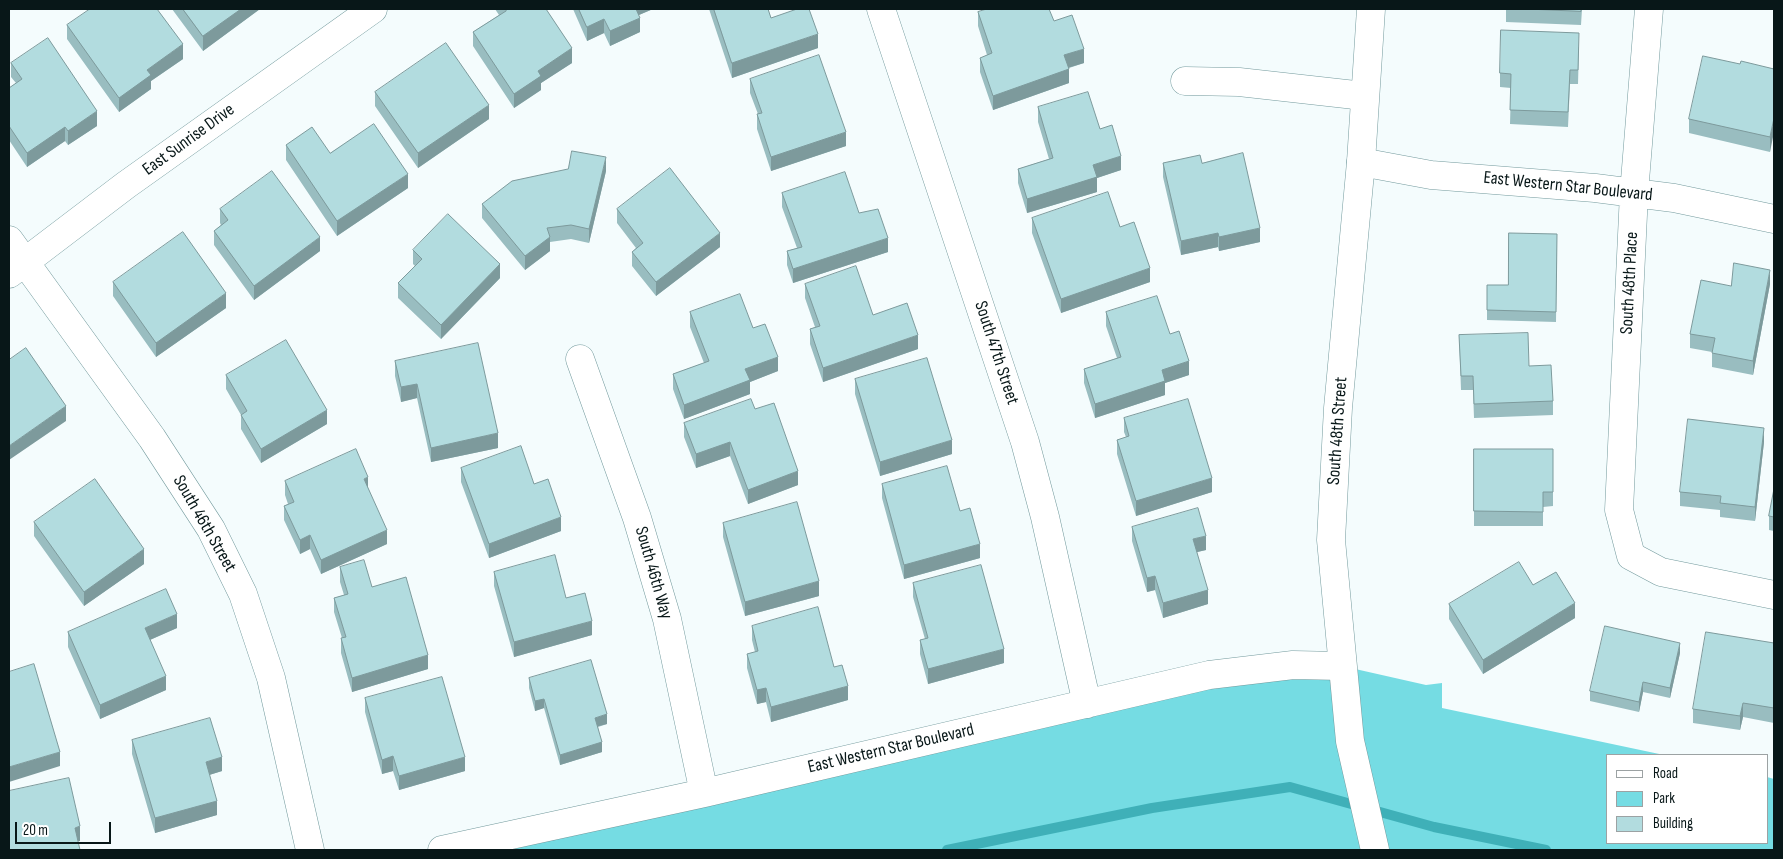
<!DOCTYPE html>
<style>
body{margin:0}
#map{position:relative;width:1783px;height:859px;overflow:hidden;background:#f4fcfd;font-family:"Sofia Sans Condensed",sans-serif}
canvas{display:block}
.frame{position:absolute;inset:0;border:10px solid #081718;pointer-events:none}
.legend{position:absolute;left:1606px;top:754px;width:162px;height:90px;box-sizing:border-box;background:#fff;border:1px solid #9ca2a3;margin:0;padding:6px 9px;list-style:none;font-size:15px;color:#081718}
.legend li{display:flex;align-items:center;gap:10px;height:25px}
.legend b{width:25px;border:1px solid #9ca2a3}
.scale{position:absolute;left:15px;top:822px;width:96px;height:22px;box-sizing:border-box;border:2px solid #081718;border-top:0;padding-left:6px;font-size:15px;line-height:18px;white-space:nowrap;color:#081718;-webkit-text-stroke:4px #fff;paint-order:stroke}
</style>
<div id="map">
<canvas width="1783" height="859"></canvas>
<div class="frame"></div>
<ul class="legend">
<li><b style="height:6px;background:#fff"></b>Road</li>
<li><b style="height:14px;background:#75dce3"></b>Park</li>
<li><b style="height:14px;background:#b2dcdf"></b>Building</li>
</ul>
<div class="scale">20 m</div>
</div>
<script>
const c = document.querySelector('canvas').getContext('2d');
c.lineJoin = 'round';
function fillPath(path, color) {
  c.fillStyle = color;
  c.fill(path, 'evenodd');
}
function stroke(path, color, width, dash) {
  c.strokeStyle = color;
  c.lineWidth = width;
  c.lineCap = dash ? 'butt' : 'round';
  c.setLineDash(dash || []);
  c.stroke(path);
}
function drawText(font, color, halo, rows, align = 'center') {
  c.font = font + ' "Sofia Sans Condensed",sans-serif';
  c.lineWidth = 5;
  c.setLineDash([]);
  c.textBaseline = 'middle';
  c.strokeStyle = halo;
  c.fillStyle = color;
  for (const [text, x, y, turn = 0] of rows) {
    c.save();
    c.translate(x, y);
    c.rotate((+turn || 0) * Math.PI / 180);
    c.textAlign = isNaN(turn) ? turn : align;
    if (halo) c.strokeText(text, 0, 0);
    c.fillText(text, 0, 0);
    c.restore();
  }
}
const green = new Path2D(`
 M1342,666L1426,685L1442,683V708L1664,755H1607V843H1767V777L1774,779V850H442L1209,675Z`);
const stream = new Path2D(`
 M947,850L1152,808L1290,787L1434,827L1546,850`);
const minor = new Path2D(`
 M881,9L1025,442L1045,517L1087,704
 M1649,9L1634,193L1619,510L1631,556L1661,572L1774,595
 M1185,81L1239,82L1364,96
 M1361,162L1431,175L1595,188L1674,198L1774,219
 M9,240L152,438L211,529L243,594L271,678L310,850
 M9,274L126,185L373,9
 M580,359L637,518L667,619L704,793
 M442,850L704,793L1209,675L1293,665L1342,666`);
const major = new Path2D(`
 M1371,9L1361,162L1338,408L1331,540L1350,741L1375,850`);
const wall = new Path2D(`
 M172,9H260L203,51Z
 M495,9H546L572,63L541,83V90L514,108L473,46V32L499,15Z
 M573,9H653L639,15L640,32L610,46L604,33L587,41Z
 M709,9H768L771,18L818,48L732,78Z
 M1506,9H1582L1581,25L1506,22Z
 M978,12L1054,21L1084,63L1069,68V83L993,110L980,72V58L987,55L978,26Z
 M67,25L183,59L151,81V89L119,112L67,39Z
 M1579,47L1578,84H1570L1568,127L1510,124L1511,88L1500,87V73Z
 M11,63L97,126L68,145L65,141L27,167L9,140V88L16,83L11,77Z
 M1740,64L1774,69L1770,152L1689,133V119Z
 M750,79L846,146L771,171L757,129V114H758L750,93Z
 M375,92L489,119L418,168L375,106Z
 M1038,107L1100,129L1121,170L1097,178V192L1027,213L1018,183V169L1049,159L1038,122Z
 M286,145L408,188L337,236L286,160Z
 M1163,163H1202L1260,242L1219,251L1218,247L1181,255L1163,177Z
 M606,171L589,243L571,239L550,242V251L525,270L482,218V204Z
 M782,193L859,213L888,252L793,283L787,265V251L797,248L782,207Z
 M220,209L320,251L254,300L214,245V231L221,225L220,223Z
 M617,209L720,247L656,296L632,266V252L636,248L617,223Z
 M1032,218L1120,227L1150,282L1061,313L1032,233Z
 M1557,234L1556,322L1487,320V310L1508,285Z
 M413,250L500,278L441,339L398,298V283L415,266L413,264Z
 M113,282L226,308L156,357L113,296Z
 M805,284L873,315L918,349L823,382L810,344V329L815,327L805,298Z
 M1770,284L1753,375L1712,367V352L1690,348V334L1731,286Z
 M690,312L753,328L778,371L750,382V394L684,419L673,389V374L704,363L690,327Z
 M1106,312L1170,334L1189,375L1165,383V395L1095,418L1084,383V369L1117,358L1106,326Z
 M1459,335L1529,366L1553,401V415L1474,418L1473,390H1461Z
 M395,361L498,448L431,462L417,398L401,402L395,376Z
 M226,375L327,424L261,463L241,429V415L226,389Z
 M855,379L952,454L880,476L855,394Z
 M755,409L798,485L748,504L730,456L696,468L684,437V423Z
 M1124,418L1212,492L1136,516L1117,454V440L1126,437L1124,432Z
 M1764,442L1755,521L1720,517V510L1680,506V492Z
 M1474,449H1553V506L1543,507V526H1474Z
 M461,468L534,484L561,531L489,558L461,482Z
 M285,481L368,488L387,544L321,574L310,549L300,554L284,520V506L288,504L285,495Z
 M882,484L960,511L980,558L904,579L882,498Z
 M1774,489V531L1769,530V516Z
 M34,522L144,564L84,606L34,536Z
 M723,523L819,596L745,616L723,537Z
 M1132,527L1206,550L1197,552L1208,604L1163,618L1155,590L1147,592L1132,541Z
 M340,567L372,587L428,669L352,692L341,653V638H342L334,612V598L344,595L340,582Z
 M494,572L566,598L592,635L514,657L494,586Z
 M913,583L1004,663L928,684L920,654V640L925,639L913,597Z
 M1533,585L1575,618L1483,674L1449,619V604Z
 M752,626L834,667L848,700L771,722L766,702L757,704L747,668V654L755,652L752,640Z
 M177,628L150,640L166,690L100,719L68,647V632Z
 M1774,643V723L1743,717L1740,730L1693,723V709Z
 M1680,653L1670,698L1643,692L1639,712L1590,701V691Z
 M529,678L607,724L598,727L602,752L560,765L544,708L535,711L529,688Z
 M365,698L465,771L399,790L393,771L382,774L365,712Z
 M132,740L222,771L209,775L217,815L155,833L132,754Z`);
const shadedWall = new Path2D(`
 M241,9H260L203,51V36Z
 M634,9H653L634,17Z
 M640,18V32L610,46V31Z
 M604,19V33L587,41V27Z
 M818,34V48L732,78V63Z
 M183,44V59L151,81V89L119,112V98L147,70Z
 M572,48V63L541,83V90L514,108V94L538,71Z
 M1084,49V63L1064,69V55Z
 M1069,69V83L993,110V96Z
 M489,105V119L418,168V153Z
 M97,111V126L68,145V131Z
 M1774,118V132L1770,152V137Z
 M65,127V141L27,167V153Z
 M846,132V146L771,171V157Z
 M1121,156V170L1097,178V192L1027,213V199L1093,165Z
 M606,157V171L589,243V229Z
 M408,174V188L337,236V221Z
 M1260,228V242L1219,251V237Z
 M720,233V247L656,296V282Z
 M1218,233V247L1181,255V241Z
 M320,237V251L254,300V286Z
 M550,237V251L525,270V256Z
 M888,238V252L793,283V269Z
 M500,264V278L441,339V325Z
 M1150,268V282L1061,313V299Z
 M1770,270V284L1753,375V361Z
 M226,293V308L156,357V343Z
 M918,335V349L823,382V368Z
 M778,357V371L750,382V394L684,419V405L745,369Z
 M1189,361V375L1165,383V395L1095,418V404L1162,370Z
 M417,384V398L401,402V387Z
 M66,406V421L9,460V446Z
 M327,410V424L261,463V449Z
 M1764,428V442L1755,521V507Z
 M498,433V448L431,462V448Z
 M952,440V454L880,476V462Z
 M730,442V456L696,468V454Z
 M798,471V485L748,504V490Z
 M368,477V491L364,479Z
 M1212,478V492L1136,516V501Z
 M561,517V531L489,558V544Z
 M387,530V544L321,574V560Z
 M310,535V549L300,554V540Z
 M1206,536V550L1193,553V539Z
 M980,544V558L904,579V565Z
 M144,549V564L84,606V592Z
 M1155,576V590L1147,592V578Z
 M819,581V596L745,616V602Z
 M1208,590V604L1163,618V603Z
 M1575,603V618L1483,674V660Z
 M177,614V628L145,642V628Z
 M592,621V635L514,657V642Z
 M1680,643V653L1670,698V688Z
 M1004,649V663L928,684V669Z
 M428,655V669L352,692V678Z
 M166,676V690L100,719V705Z
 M1643,682V692L1639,712V702Z
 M848,686V700L771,722V707Z
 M766,688V702L757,704V690Z
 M544,699V708L535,711V701Z
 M1743,703V717L1740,730V716Z
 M607,714V724L595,727V718Z
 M602,742V752L560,765V755Z
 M60,752V766L9,782V767Z
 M393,756V771L382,774V760Z
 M222,757V771L206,776V762Z
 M465,757V771L399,790V776Z
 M217,801V815L155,833V818Z
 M80,826V841L75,842V828Z`);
const building = new Path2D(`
 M90,9H157L183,44L147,70L151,75L119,98L67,25Z
 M183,9H241L203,36Z
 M505,9H546L572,48L538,71L541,76L514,94L473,32L506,11Z
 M579,9H636L640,18L610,31L604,19L587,27Z
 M714,9H768L771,18L797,9H809L818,34L732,63Z
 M987,9H1049L1054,21L1072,15L1084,49L1064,55L1069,69L993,96L980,58L992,53L978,12Z
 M1528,9H1581V11Z
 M1501,30L1579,33L1578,70H1570L1568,112L1510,110L1511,74L1500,73Z
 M48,38L97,111L68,131L65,127L27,153L9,126V88L22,79L11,63Z
 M446,43L489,105L418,153L375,92Z
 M819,55L846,132L771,157L757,114L762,113L750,79Z
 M1703,56L1740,64L1741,61L1774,69V118L1770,137L1689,119Z
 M1088,92L1100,129L1112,125L1121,156L1093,165L1097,177L1027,199L1018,169L1053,158L1038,107Z
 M374,124L408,174L337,221L286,145L312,127L330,153Z
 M572,151L606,157L589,229L571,225L547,228L550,237L525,256L482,204L512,181L568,169Z
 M1243,153L1260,228L1219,237L1218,233L1181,241L1163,163L1200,155L1202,163Z
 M670,168L720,233L656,282L632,252L643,243L617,209Z
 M272,171L320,237L254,286L214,231L228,220L220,209Z
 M845,172L859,213L878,209L888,238L793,269L787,251L802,247L782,193Z
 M1108,192L1120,227L1134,222L1150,268L1061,299L1032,218Z
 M448,214L500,264L441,325L398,283L422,259L413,250Z
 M183,232L226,293L156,343L113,282Z
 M1509,233L1557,234L1556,312L1487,310V285H1508Z
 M1734,263L1770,270L1753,361L1712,353L1715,338L1690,334L1701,280L1731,286Z
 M856,266L873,315L907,303L918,335L823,368L810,329L820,326L805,284Z
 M740,294L753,328L765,324L778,357L745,369L750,380L684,405L673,374L709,361L690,312Z
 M1157,296L1170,334L1179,331L1189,361L1162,370L1165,381L1095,404L1084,369L1121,357L1106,312Z
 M1528,333L1529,366L1551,365L1553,401L1474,404L1473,376H1461L1459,335Z
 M286,340L327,410L261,449L241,415L247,411L226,375Z
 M478,343L498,433L431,448L417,384L401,387L395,361Z
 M26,348L66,406L9,446V360Z
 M927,358L952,440L880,462L855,379Z
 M751,399L755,409L774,403L798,471L748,490L730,442L696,454L684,423Z
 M1188,399L1212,478L1136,501L1117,440L1129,436L1124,418Z
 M1688,419L1764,428L1755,507L1720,503L1721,496L1680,492Z
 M521,446L534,484L548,479L561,517L489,544L461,468Z
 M356,449L368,477L364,479L387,530L321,560L310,535L300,540L284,506L294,502L285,481Z
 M1474,449H1553V492H1543V512L1474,511Z
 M947,466L960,511L970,508L980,544L904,565L882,484Z
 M95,479L144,549L84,592L34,522Z
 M1774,489V517L1769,516Z
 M797,502L819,581L745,602L723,523Z
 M1198,508L1206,536L1193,539L1208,590L1163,603L1155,576L1147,578L1132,527Z
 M555,555L566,598L585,593L592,621L514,642L494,572Z
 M364,560L372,587L406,577L428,655L352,678L341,638L346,637L334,598L348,594L340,567Z
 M1519,562L1533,585L1556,572L1575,603L1483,660L1449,604Z
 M981,565L1004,649L928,669L920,640L928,638L913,583Z
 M166,589L177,614L145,628L166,676L100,705L68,632Z
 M818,607L834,667L842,665L848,686L771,707L766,688L757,690L747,654L758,651L752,626Z
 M1605,626L1680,643L1670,688L1643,682L1639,702L1590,691Z
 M1706,632L1774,643V708L1743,703L1740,716L1693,709Z
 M591,660L607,714L595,718L602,742L560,755L544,699L535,701L529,678Z
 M34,664L60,752L9,767V672Z
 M442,677L465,757L399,776L393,756L382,760L365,698Z
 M210,718L222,757L206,762L217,801L155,818L132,740Z
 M69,778L80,826L75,828L80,850H9V791Z`);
const streetNames = [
 ["East Sunrise Drive",189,140,-36],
 ["East Western Star Boulevard",1568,187,6],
 ["South 48th Place",1630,283,-87],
 ["South 47th Street",996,353,72],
 ["South 48th Street",1338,431,-86],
 ["South 46th Street",204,524,60],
 ["South 46th Way",653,573,74],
 ["East Western Star Boulevard",891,749,-13]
];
fillPath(green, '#75dce3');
stroke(stream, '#3fb0b8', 10);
stroke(minor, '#739a9d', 29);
stroke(major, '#739a9d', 29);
stroke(minor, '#fff', 28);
stroke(major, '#fff', 28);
fillPath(wall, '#99bdc0');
fillPath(shadedWall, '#7d9a9c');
fillPath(building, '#b2dcdf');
stroke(building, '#7d9a9c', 1);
drawText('18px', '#081718', '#fff', streetNames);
</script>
